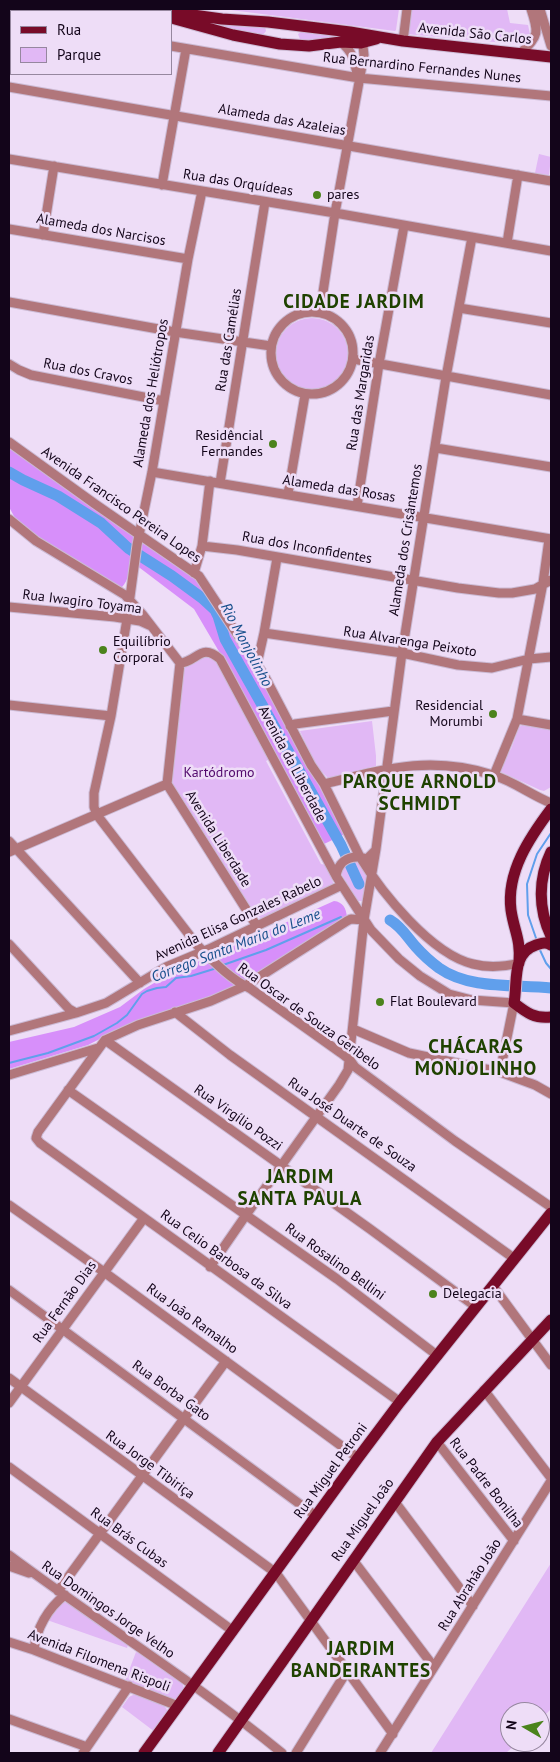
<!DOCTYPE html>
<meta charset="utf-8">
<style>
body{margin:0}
#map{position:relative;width:560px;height:1762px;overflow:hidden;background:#eeddf7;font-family:"PT Sans",sans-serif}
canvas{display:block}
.frame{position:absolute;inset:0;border:10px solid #13051a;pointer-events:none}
.legend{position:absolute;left:10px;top:10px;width:162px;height:65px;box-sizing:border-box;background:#eeddf7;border:1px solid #96879f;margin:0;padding:6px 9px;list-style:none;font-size:15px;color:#13051a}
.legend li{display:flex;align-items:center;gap:10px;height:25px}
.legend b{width:25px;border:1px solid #96879f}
.north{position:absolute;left:500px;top:1702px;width:50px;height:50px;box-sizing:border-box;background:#eeddf7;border:1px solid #96879f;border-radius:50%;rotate:278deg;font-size:14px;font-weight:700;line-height:20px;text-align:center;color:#13051a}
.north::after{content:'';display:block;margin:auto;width:18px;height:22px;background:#4b831c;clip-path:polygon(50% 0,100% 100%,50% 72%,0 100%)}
</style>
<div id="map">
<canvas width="560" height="1762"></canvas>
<div class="frame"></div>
<ul class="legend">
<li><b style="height:6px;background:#780b28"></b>Rua</li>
<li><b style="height:14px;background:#e1b8f5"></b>Parque</li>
</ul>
<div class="north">N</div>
</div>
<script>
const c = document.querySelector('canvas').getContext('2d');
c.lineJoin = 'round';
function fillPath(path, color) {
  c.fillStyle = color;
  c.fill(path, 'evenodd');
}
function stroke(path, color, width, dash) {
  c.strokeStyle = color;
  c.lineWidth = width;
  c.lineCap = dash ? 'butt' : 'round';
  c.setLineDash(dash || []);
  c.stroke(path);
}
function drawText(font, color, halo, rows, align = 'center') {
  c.font = font + ' "PT Sans",sans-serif';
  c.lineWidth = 5;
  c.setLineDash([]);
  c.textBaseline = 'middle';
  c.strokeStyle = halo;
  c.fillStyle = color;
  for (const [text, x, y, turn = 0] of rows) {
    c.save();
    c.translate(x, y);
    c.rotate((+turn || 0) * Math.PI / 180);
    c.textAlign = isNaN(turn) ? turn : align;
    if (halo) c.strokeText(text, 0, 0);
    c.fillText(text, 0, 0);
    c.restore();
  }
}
const green = new Path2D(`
 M223,9H399L396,30L395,31Z
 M409,9H507L510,23L528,25L531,39L516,44L406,34Z
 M173,14L265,26L266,31L262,36Z
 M301,32L335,33L337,39L301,42L298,34Z
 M539,154L551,157L549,175L535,173Z
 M276 354a36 36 0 1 1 72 0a36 36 0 1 1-72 0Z
 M202,656L214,658L270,759L266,761L321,864L326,865L333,882V885L262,919L257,916L254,912L171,783L183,668Z
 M372,721L376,756V766L329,779L316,766L300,731Z
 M524,724L551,728V787L544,791L540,790L499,771V767L511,749L519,727Z
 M354,861C371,867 367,885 365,900L361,901H357L342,875L341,871L344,865Z
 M551,1563V1709L540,1720V1712H510V1742H518L506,1753H431Z
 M64,1602L73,1605L128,1645L127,1648L47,1620L60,1604Z
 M140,1651L182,1683L185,1690L177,1699L167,1698L125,1681L136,1652L139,1653Z
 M135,1694C147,1698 165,1699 168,1713L155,1732L122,1707L129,1697Z`);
const forest = new Path2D(`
 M9,444L135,535C133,550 132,580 120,589L17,525L15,518L9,507Z
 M143,542L194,576L226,620L285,723L345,834L324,844L266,740L234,677L194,609L136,565L139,543Z
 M334,901C343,902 346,908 347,917L233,989L131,1023L88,1045L9,1069V1042L74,1027L120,1007L144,989L166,976Z`);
const stream = new Path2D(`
 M537,941L528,915L527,884L537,854L551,833
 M539,948L546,963L551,969
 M223,965L266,950L341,917
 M9,1063L48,1053L94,1036L117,1023L127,1015L142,994L147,991L157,988L166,987L176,978L191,976L217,968`);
const river = new Path2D(`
 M9,472L23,480L58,496L101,523L128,548L172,576L202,598L215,610L218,616L225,639L341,845L359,884
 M390,920C402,927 407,937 416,947C423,955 431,962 439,968C470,990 516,984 551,988`);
const minor = new Path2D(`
 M540,9L551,46
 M9,17H11
 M403,41L407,9
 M9,42L11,36
 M341,42C356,55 352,61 359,78
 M171,46L359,78L551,96
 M521,53C539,35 539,33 531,9
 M9,87L551,181
 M9,159L335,213L551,251
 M162,185L186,49
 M202,191L188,259L152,472L137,545L127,619L111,716L94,793V807L97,815L197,945C214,962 230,979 251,989L341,1053L350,1060L355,1067L455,1141L551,1207
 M9,229L188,259
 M43,235L54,166
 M507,243L518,175
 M9,302L175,332L271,346
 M459,308L551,323
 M271 353a41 41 0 1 1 82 0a41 41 0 1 1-82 0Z
 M320,312L335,213L364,55L363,46L361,43
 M353,359L551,395
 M9,364L19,370L31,375L164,401
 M9,442L95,504L199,576L264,675L311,765L324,784L360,857L367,859L375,851
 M436,448L551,467
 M152,472L551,539
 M220,483L265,202
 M288,494L305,395
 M357,506L379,364L404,226
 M9,519L36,541L125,595L143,615L180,663
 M202,546L210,481
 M194,573L202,546L237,550L458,588L499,593H512L535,589L551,580
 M9,607L115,617L140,621L151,626
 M264,633L402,653L458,665L492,668L529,659L551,657
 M180,663C197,662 201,642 220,659L336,876L371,930L399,959L420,976L449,994L472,1000L514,1003L500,1072
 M180,663L167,784L256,925
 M257,664L264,633L277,558
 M9,705L111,716
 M517,719L551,725
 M290,726L295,724L393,711
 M494,775L517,719L543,583L549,539
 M324,784C385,769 430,755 493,775C513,781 531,795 551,803
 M9,841L140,983
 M9,852L167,784
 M336,876C338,863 347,856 360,857C382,893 431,954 473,964C489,968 503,967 519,963
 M364,920L351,919L347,921L245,986L211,1001L138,1025L105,1040L38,1132L36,1138L40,1143L400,1402
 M9,944L69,1009L76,1013
 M175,1012L230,1055L515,1259
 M353,1029L409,1053L500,1072L535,1085L551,1094
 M9,1031L76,1013L106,1003L166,967L209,949L342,885
 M105,1040L370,1229L476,1307
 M9,1075L98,1048
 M68,1090L337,1279L438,1356
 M9,1205L104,1272L358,1458
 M210,1267L246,1215L339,1085L348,1070L364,920L376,849L402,653L446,377L472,237
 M493,1286L551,1365
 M9,1290L316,1516
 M9,1378L276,1573L393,1734
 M484,1390L551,1478
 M9,1403L144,1218
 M437,1442L514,1541
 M9,1467L233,1631
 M395,1502L473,1606
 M9,1555C99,1622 195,1682 282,1753
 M353,1560L434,1667
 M9,1566L29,1573
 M58,1591L226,1361
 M9,1642L34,1650L178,1706
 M34,1650C36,1629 48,1608 65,1595
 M9,1719L87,1747
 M83,1753L129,1686
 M296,1753L347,1671
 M380,1753L551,1481`);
const major = new Path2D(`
 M118,9L125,11
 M148,9L165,11
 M171,12L222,19L268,22L350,32L403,41L551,57
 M175,19L233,35L280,44L309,46L341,42L361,43L376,39
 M551,852C538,879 538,909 551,936
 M551,945C545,942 543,943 536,945C511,953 518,983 514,1003C527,1013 535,1019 551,1017
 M519,963C521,939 514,931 511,910C506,872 530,837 551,809
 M144,1753L358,1458L400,1402L551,1213
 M218,1753L437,1442L551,1320`);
const markers = [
 [317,195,5,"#4b831c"],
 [273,444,5,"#4b831c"],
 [103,650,5,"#4b831c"],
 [493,714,5,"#4b831c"],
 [380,1002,5,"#4b831c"],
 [433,1294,5,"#4b831c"]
];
const streetNames = [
 ["Avenida São Carlos",475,34,6],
 ["Rua Bernardino Fernandes Nunes",422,68,6],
 ["Alameda das Azaleias",282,120,10],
 ["Rua das Orquídeas",238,183,9],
 ["Alameda dos Narcisos",101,230,10],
 ["Rua das Camélias",229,340,-81],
 ["Rua dos Cravos",88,372,11],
 ["Alameda dos Heliótropos",151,393,-80],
 ["Rua das Margaridas",361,393,-81],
 ["Alameda das Rosas",339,489,9],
 ["Avenida Francisco Pereira Lopes",121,505,35],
 ["Alameda dos Crisântemos",406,540,-81],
 ["Rua dos Inconfidentes",307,548,10],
 ["Rua Iwagiro Toyama",82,602,7],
 ["Rua Alvarenga Peixoto",410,642,9],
 ["Avenida da Liberdade",292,764,62],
 ["Avenida Liberdade",218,839,58],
 ["Avenida Elisa Gonzales Rabelo",238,919,-25],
 ["Rua Oscar de Souza Geribelo",309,1017,36],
 ["Rua Virgílio Pozzi",238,1118,35],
 ["Rua José Duarte de Souza",352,1125,35],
 ["Rua Celio Barbosa da Silva",226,1260,36],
 ["Rua Rosalino Bellini",335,1262,36],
 ["Rua Fernão Dias",65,1302,-54],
 ["Rua João Ramalho",192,1319,36],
 ["Rua Borba Gato",171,1391,36],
 ["Rua Jorge Tibiriça",150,1465,36],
 ["Rua Miguel Petroni",331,1471,-54],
 ["Rua Padre Bonilha",486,1483,52],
 ["Rua Miguel João",363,1520,-55],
 ["Rua Brás Cubas",129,1538,36],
 ["Rua Abrahão João",470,1585,-58],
 ["Rua Domingos Jorge Velho",108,1610,35],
 ["Avenida Filomena Rispoli",99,1661,21]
];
const poiNames = [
 ["pares",327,195],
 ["Residêncial",263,436,"right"],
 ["Fernandes",263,452,"right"],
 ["Equilíbrio",113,642],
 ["Corporal",113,658],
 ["Residencial",483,706,"right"],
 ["Morumbi",483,722,"right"],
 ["Flat Boulevard",390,1002],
 ["Delegacia",443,1294]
];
const parkNames = [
 ["Kartódromo",219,773]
];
const waterNames = [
 ["Rio Monjolinho",246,645,62],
 ["Córrego Santa Maria do Leme",236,946,-21]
];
const districtNames = [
 ["CIDADE JARDIM",354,303],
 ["PARQUE ARNOLD",420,783],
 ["SCHMIDT",420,805],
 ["CHÁCARAS",476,1048],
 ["MONJOLINHO",476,1070],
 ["JARDIM",300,1178],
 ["SANTA PAULA",300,1200],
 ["JARDIM",361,1650],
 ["BANDEIRANTES",361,1672]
];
fillPath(green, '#e1b8f5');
fillPath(forest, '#d78ffa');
stroke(stream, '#609fec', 2);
stroke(river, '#609fec', 11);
stroke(minor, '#cbbad4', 11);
stroke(major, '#cbbad4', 13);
stroke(minor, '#b1767b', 9);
stroke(major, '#780b28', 11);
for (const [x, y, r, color] of markers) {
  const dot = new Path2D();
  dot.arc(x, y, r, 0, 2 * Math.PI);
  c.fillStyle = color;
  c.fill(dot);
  stroke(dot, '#eeddf7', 2);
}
drawText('14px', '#13051a', '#eeddf7', streetNames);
drawText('14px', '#13051a', '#eeddf7', poiNames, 'left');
drawText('14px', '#52096c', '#eeddf7', parkNames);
drawText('italic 15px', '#174f8c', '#eeddf7', waterNames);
c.letterSpacing = '1px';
drawText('bold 19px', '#1f4200', '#eeddf7', districtNames);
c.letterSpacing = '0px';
</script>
